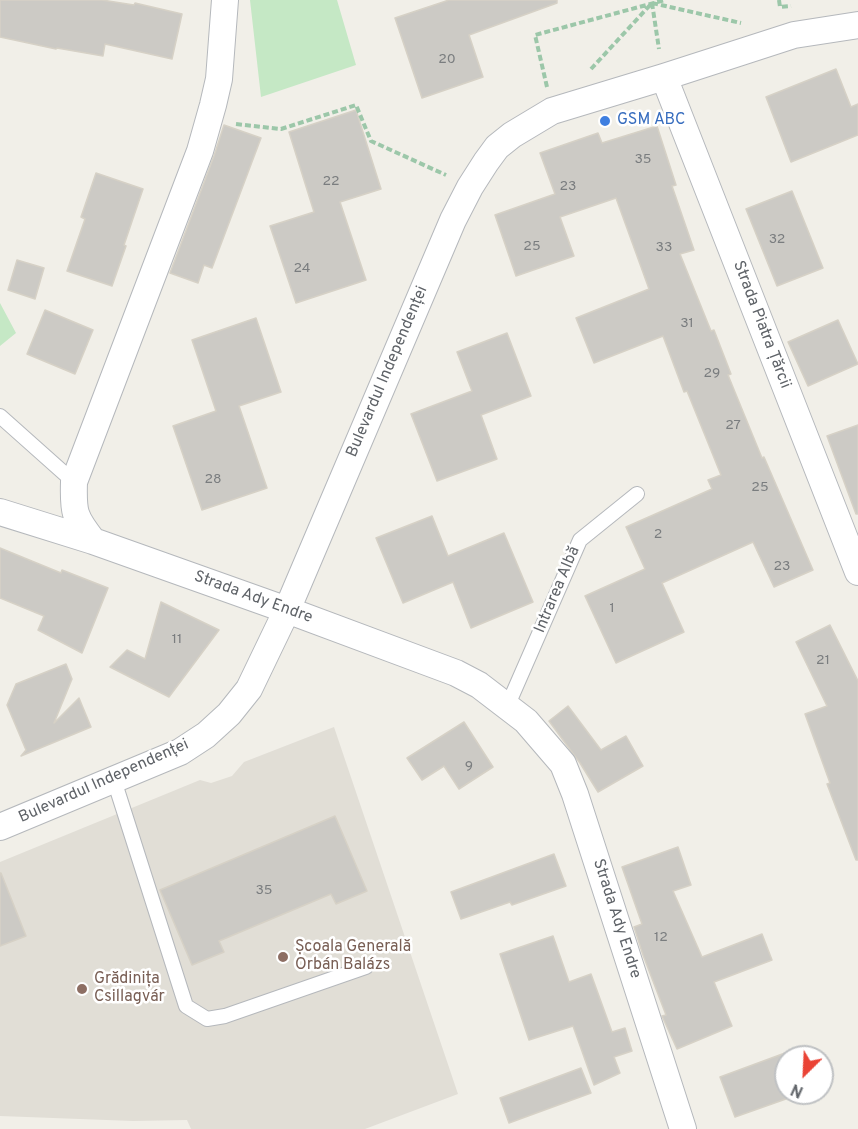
<!DOCTYPE html>
<meta charset="utf-8">
<style>
body{margin:0}
#map{position:relative;width:858px;height:1129px;overflow:hidden;background:#f1efe8;font-family:Overpass,sans-serif}
canvas{display:block}
.north{position:absolute;left:774px;top:1045px;width:60px;height:60px;box-sizing:border-box;background:#fff;border:2px solid #bfc1c3;border-radius:50%;rotate:204deg;font-size:16px;font-weight:700;line-height:24px;text-align:center;color:#5f6368}
.north::after{content:'';display:block;margin:auto;width:21px;height:27px;background:#ea4335;clip-path:polygon(50% 0,100% 100%,50% 72%,0 100%)}
</style>
<div id="map">
<canvas width="858" height="1129"></canvas>
<div class="north">N</div>
</div>
<script>
const c = document.querySelector('canvas').getContext('2d');
c.lineJoin = 'round';
function fillPath(path, color) {
  c.fillStyle = color;
  c.fill(path, 'evenodd');
}
function stroke(path, color, width, dash) {
  c.strokeStyle = color;
  c.lineWidth = width;
  c.lineCap = dash ? 'butt' : 'round';
  c.setLineDash(dash || []);
  c.stroke(path);
}
function drawText(font, color, halo, rows, align = 'center') {
  c.font = font + ' Overpass,sans-serif';
  c.lineWidth = 5;
  c.setLineDash([]);
  c.textBaseline = 'middle';
  c.strokeStyle = halo;
  c.fillStyle = color;
  for (const [text, x, y, turn = 0] of rows) {
    c.save();
    c.translate(x, y);
    c.rotate((+turn || 0) * Math.PI / 180);
    c.textAlign = isNaN(turn) ? turn : align;
    if (halo) c.strokeText(text, 0, 0);
    c.fillText(text, 0, 0);
    c.restore();
  }
}
const education = new Path2D(`
 M334,727L458,1094L365,1129H191L187,1120L133,1121L0,1116V862L200,780L211,783L232,776L244,762Z`);
const green = new Path2D(`
 M250,0H337L356,65L261,97Z
 M0,303L16,333L0,346Z`);
const building = new Path2D(`
 M0,0H102L134,5L135,3L182,14L172,59L105,44L103,56L57,48L56,49L0,37Z
 M449,0H557V3L469,35L483,77L422,98L395,18Z
 M836,69L851,107L858,104V135L791,162L766,97Z
 M356,110L381,189L340,202L366,280L296,303L270,226L314,212L289,132Z
 M224,125L261,138L212,268L204,265L198,283L170,273L214,156Z
 M657,126L676,185L672,186L694,250L680,254L711,331L714,330L731,374L728,375L762,458L764,457L813,570L774,587L753,542L662,583L684,632L616,663L585,596L645,569L626,527L712,489L708,480L721,475L687,391L684,392L663,336L594,363L576,318L649,289L616,198L560,217L574,256L516,276L495,215L555,194L540,153L598,133L602,143Z
 M96,173L143,189L124,245L126,246L112,286L67,271L85,219L81,217Z
 M792,191L823,268L777,286L746,209Z
 M17,260L44,268L35,299L8,290Z
 M45,310L93,330L75,374L27,354Z
 M256,318L281,392L239,406L267,488L202,510L173,426L216,411L192,340Z
 M838,320L858,364L808,386L788,342Z
 M507,333L531,396L481,415L497,459L437,481L411,414L472,391L457,352Z
 M858,425V514H856L827,436Z
 M432,516L448,556L504,533L533,602L471,628L453,582L403,603L376,538Z
 M0,548L61,573L62,570L108,588L82,653L38,630L44,616L0,598Z
 M161,602L219,630L169,697L110,667L127,650L145,659Z
 M830,625L858,681V860H856L827,784L830,783L805,714L827,706L796,642Z
 M66,664L72,679L54,723L79,698L91,727L21,756L26,750L7,705L16,684Z
 M568,706L601,750L626,736L643,766L598,792L580,763L549,721Z
 M464,722L493,767L459,789L444,766L422,780L407,758Z
 M335,816L367,891L336,904L331,894L219,941L224,952L192,965L160,890Z
 M678,847L691,885L673,891L702,957L762,934L772,960L714,982L732,1026L677,1049L662,1016L666,1015L643,955L634,927L642,924L622,867Z
 M554,854L566,886L512,905L510,902L461,919L451,892Z
 M0,873H1L26,936L0,946Z
 M553,936L569,982L591,974L612,1032L625,1028L632,1051L614,1057L620,1073L594,1085L573,1026L529,1040L500,954Z
 M785,1053L787,1057L786,1093L800,1094L735,1117L720,1077Z
 M581,1068L591,1093L509,1123L500,1098Z`);
const path = new Path2D(`
 M779,0L780,7L791,6
 M652,3L659,49
 M591,69L652,3L741,23
 M547,87L535,35L665,0
 M236,124L281,129L356,105L371,141L446,175`);
const lane = new Path2D(`
 M0,416L74,482
 M507,707L580,540L637,494
 M114,780L186,1006L207,1019L225,1016L366,967`);
const street = new Path2D(`
 M225,0L219,79L213,105L200,151L74,482C73,512 74,517 93,541L287,610L456,673L479,685L526,721L563,764L575,794L683,1129
 M664,77L858,572
 M0,512L93,541
 M0,827L180,752L206,735L229,714L249,689L287,610L453,220L470,187L486,162L497,147L512,135L552,111L664,77L794,35L858,25`);
const markers = [
 [605,121,6,"#3f7fe0"],
 [283,957,6,"#8d6e63"],
 [82,989,6,"#8d6e63"]
];
const numberNames = [
 ["20",447,60],
 ["35",643,160],
 ["22",331,182],
 ["23",568,187],
 ["32",777,240],
 ["25",532,247],
 ["33",664,248],
 ["24",302,269],
 ["31",687,324],
 ["29",712,374],
 ["27",733,426],
 ["28",213,480],
 ["25",760,488],
 ["2",658,535],
 ["23",782,567],
 ["1",612,609],
 ["11",177,640],
 ["21",823,661],
 ["9",469,767],
 ["35",264,891],
 ["12",661,938]
];
const shopNames = [
 ["GSM ABC",617,121]
];
const streetNames = [
 ["Strada Piatra Țărcii",761,325,69],
 ["Bulevardul Independenței",388,372,-67],
 ["Intrarea Albă",558,590,-67],
 ["Strada Ady Endre",253,598,20],
 ["Bulevardul Independenței",104,782,-24],
 ["Strada Ady Endre",616,919,72]
];
const educationNames = [
 ["Școala Generală",295,948],
 ["Orbán Balázs",295,966],
 ["Grădinița",94,980],
 ["Csillagvár",94,998]
];
fillPath(education, '#e1ded6');
fillPath(green, '#c5e8c5');
fillPath(building, '#cccac5');
stroke(building, '#d6d1c6', 1.5);
stroke(lane, '#b5b8bc', 16);
stroke(street, '#b5b8bc', 28);
stroke(path, '#9cc7a9', 4, [6, 3]);
stroke(lane, '#fff', 14);
stroke(street, '#fff', 26);
for (const [x, y, r, color] of markers) {
  const dot = new Path2D();
  dot.arc(x, y, r, 0, 2 * Math.PI);
  c.fillStyle = color;
  c.fill(dot);
  stroke(dot, '#fff', 2);
}
drawText('14px', '#7a7d7f', null, numberNames);
drawText('16px', '#366cbe', '#fff', shopNames, 'left');
drawText('16px', '#5f6368', '#fff', streetNames);
drawText('16px', '#785e54', '#fff', educationNames, 'left');
</script>
